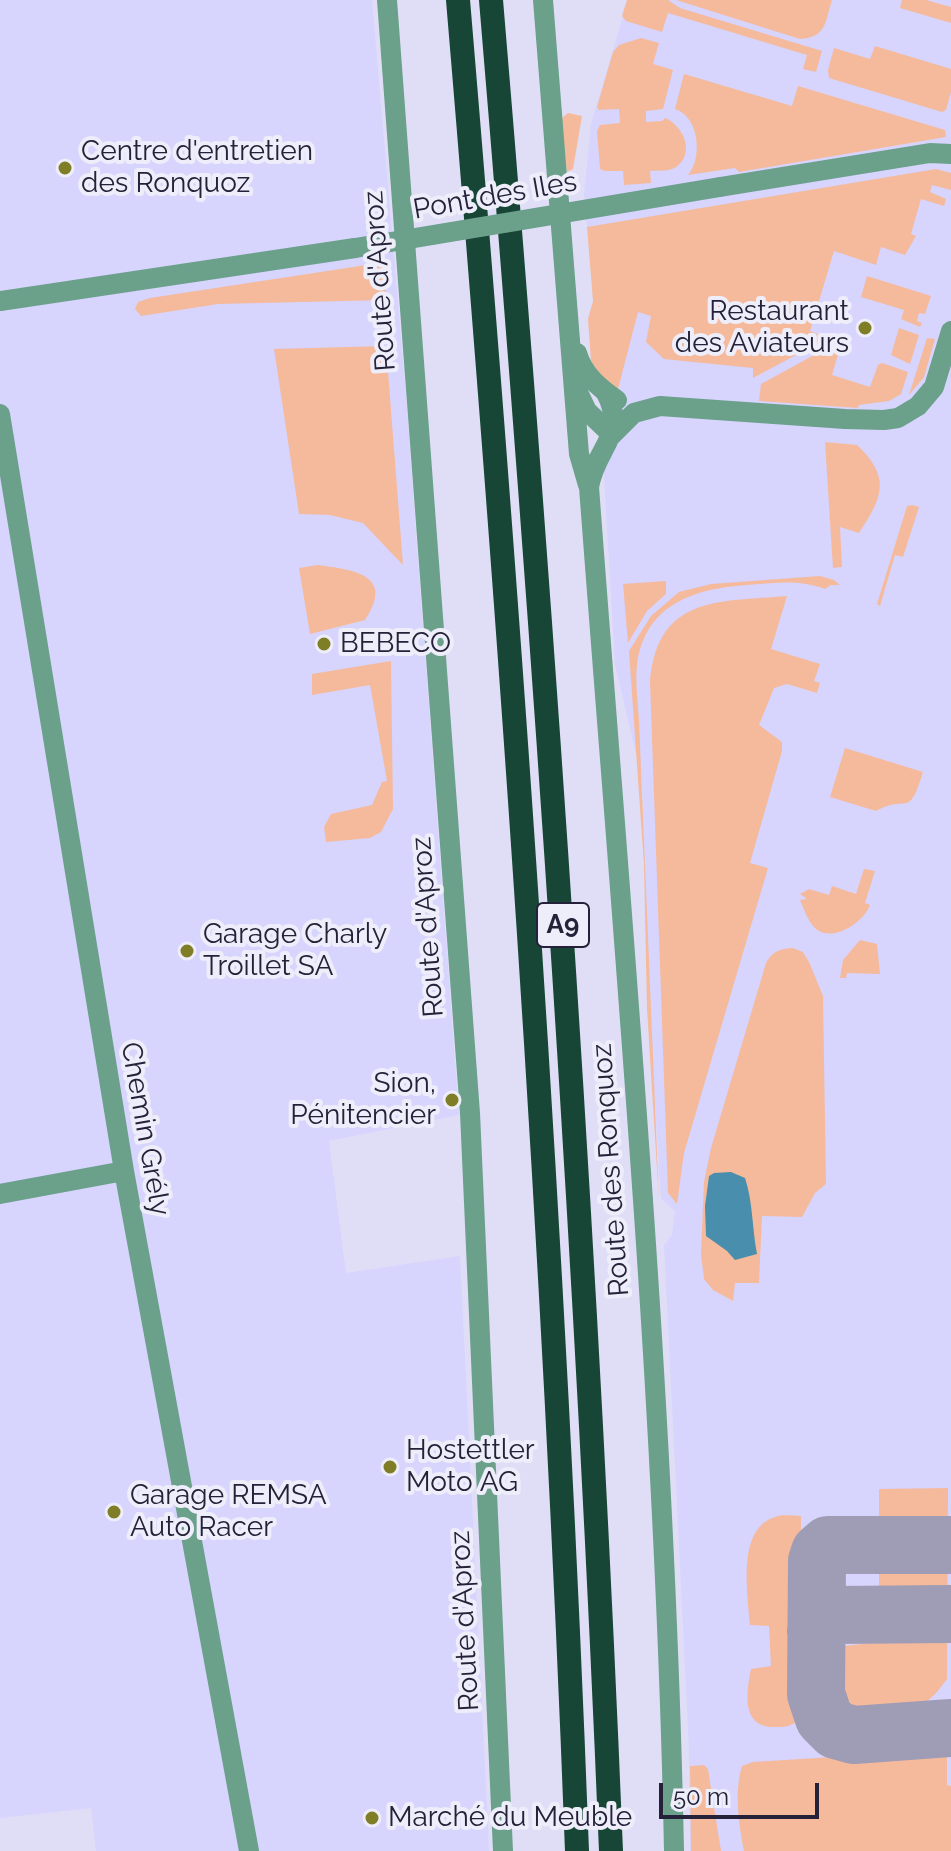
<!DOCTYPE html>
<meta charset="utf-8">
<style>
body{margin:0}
#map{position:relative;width:951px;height:1851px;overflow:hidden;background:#e0def7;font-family:Raleway,sans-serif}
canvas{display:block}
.scale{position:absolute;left:659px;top:1783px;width:160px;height:36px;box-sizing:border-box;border:4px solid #242138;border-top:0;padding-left:10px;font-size:24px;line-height:28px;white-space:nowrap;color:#242138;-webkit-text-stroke:6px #eeedfa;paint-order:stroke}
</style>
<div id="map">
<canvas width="951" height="1851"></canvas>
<div class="scale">50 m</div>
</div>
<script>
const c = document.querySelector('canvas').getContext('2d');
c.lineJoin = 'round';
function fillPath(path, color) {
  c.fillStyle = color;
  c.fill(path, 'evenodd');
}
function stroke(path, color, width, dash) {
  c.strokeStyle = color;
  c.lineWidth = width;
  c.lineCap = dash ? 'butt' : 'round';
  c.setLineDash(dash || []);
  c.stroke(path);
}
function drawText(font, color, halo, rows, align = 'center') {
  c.font = font + ' Raleway,sans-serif';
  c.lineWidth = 8;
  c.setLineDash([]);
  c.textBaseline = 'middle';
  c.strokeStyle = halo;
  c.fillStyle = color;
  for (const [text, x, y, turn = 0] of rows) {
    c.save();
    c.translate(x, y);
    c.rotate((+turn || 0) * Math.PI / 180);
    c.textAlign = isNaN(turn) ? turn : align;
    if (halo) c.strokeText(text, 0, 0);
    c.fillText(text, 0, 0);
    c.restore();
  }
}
const built = new Path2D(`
 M0,0H372L406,396L459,1115L329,1141L346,1273L460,1256L489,1851H96L91,1808L0,1818Z
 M628,0H951V1851H690L689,1748L664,1245L672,1235L675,1211L661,1199L648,990L642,779L615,665L594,303L584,194L591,124Z`);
const green = new Path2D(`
 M627,0H668L680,8L822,51L816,72L803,69L807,55L668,13L662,32L626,21L622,16Z
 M676,0H832C825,22 827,37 800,39Z
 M902,0H926L951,7V23L900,8Z
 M641,38L659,43L653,64L673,70L663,109L646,111V122L662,121L665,118C683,125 696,153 676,167C669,172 659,170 650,171L651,183L624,185L623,171H605L600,169L597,131L600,125L620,123L619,109L599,110L597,107L613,52L619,45Z
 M875,46L951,69V92L946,110L942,112L829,78L828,70L834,48L870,59Z
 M684,74L792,106L798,86L945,130L946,137L739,172L735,168L688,175C703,158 699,116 675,109Z
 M568,113L582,116L573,169L567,172L561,119Z
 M936,169L951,173V190L932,185L930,192L946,199L944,206L921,199L911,234L916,236L905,255L881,247L876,265L834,251L810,331L823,336L824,340L753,378V368L664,359L646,342L651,316L638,312L618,389L602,382L591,361L588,319L593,301L587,227Z
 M386,262V300L218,304L141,316L135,309L138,302L150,298Z
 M867,276L931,296L925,314L919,313L917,321L922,323L920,327L901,319L904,310L861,297Z
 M899,328L919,335L910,364L891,355Z
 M927,338L935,339L924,377L909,395Z
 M386,346L403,565L363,523L330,515L299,514L274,349Z
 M827,348L839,351L832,375L870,387L878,365L882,363L908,372L901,394L889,401L859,405L858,408L759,401L761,384Z
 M825,442L857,445C892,478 882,498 859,533L840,527L842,567L833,568Z
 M912,505L919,507L903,557L895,555L880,606L877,604L907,506Z
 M318,565C355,570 395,575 365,620L310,634L299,568Z
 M820,576L834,580L840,585H831L825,589C799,579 774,583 746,585C694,589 645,604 637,665C635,683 638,702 639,721L659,1201L647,1009L644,865L629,651L651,616L679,592L711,584Z
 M666,581V594L647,611L628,643L623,584Z
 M787,596L771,649L820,664L814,681L820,683L817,693L787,684L774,688L759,725L782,742V751L750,863L768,868L684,1153L677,1204L668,1193L650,681C658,595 719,602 787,596Z
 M391,661L393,809L381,832L370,838L326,842L324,827L331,814L372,805L382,782L387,781L370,685L312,695V674Z
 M845,748L923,772C908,821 908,793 876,811L830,797Z
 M864,869L875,871L865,903L870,905C864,922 833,943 816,929C808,922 804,909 800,900L807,899L800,894L809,889L829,895L832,886L856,894Z
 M860,940L877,944L880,974L847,973L846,978H840L843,960Z
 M793,948L803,952L809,962L823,996L826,1184L815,1193L802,1217L762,1216L759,1283H735L733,1301L713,1290L704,1279L701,1254L704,1182L711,1148L766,963C773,951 779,949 793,948Z
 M948,1488L947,1679C939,1690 932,1699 921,1705C909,1712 897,1712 884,1712C876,1712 867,1713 859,1712C828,1706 828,1666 844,1646L879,1642V1489Z
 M801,1516L800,1718C794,1726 786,1727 777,1727C741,1729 746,1694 751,1669L771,1666L769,1626L750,1625C748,1594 736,1529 775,1517C783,1514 793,1516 801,1516Z
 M945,1750L947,1756V1785L951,1786V1851H744C739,1825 734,1792 742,1766L753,1762Z
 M704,1765L708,1769L721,1851H691L690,1766Z`);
const water = new Path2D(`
 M731,1172L745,1178C753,1202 752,1228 757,1254L735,1260L727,1251L706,1236L705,1206L709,1176L714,1173Z`);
const taxiway = new Path2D(`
 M951,1545H828L820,1552L817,1561L816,1694L824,1718L836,1730L854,1735L951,1728
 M816,1631L827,1616L834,1615L951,1614`);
const minor = new Path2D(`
 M543,0L579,454L588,485
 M720,187L930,153L951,154
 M0,301L355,248
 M577,353C583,374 599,388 617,400
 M578,392L587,411L612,435
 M606,393C628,435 596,446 589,487C623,941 665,1396 674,1851
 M0,414L124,1171L249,1851
 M612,435L634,413L660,406L845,419L884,420L898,418L918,406L934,387L951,331
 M0,1194L124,1171`);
const tertiary = new Path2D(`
 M387,0L470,1113L503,1851`);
const motorway = new Path2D(`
 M458,0C510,616 554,1233 577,1851
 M491,0C543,616 586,1233 611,1851`);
const minorBridge = new Path2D(`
 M355,248L720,187`);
const markers = [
 [65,168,8,"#7f7d25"],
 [865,328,8,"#7f7d25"],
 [324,644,8,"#7f7d25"],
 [187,951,8,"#7f7d25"],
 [452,1100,8,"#7f7d25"],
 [390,1467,8,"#7f7d25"],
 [114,1512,8,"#7f7d25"],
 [372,1818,8,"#7f7d25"]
];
const shields = [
 [563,925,52]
];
const shieldNames = [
 ["A9",563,925]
];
const poiNames = [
 ["Centre d'entretien",81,152],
 ["des Ronquoz",81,184],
 ["Restaurant",849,312,"right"],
 ["des Aviateurs",849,344,"right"],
 ["BEBECO",340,644],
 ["Garage Charly",203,935],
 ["Troillet SA",203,967],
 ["Sion,",436,1084,"right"],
 ["Pénitencier",436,1116,"right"],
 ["Hostettler",406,1451],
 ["Moto AG",406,1483],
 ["Garage REMSA",130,1496],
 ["Auto Racer",130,1528],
 ["Marché du Meuble",388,1818]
];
const streetNames = [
 ["Pont des Iles",495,196,-10],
 ["Route d'Aproz",380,281,-94],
 ["Route d'Aproz",428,927,-94],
 ["Chemin Grély",145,1129,80],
 ["Route des Ronquoz",611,1170,-94],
 ["Route d'Aproz",465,1621,-93]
];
fillPath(built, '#d7d4fd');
fillPath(green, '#f5ba9c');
fillPath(water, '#498eac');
stroke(taxiway, '#9f9cb5', 58);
stroke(minor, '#6ba08b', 20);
stroke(tertiary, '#6ba08b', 20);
stroke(motorway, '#184636', 24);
stroke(minorBridge, '#6ba08b', 20);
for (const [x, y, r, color] of markers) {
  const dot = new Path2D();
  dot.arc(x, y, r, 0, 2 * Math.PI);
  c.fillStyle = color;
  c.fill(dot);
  stroke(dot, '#eeedfa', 3);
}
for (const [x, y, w] of shields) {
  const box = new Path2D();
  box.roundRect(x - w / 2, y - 22, w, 44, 6);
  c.fillStyle = '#eeedfa';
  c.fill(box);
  stroke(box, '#242138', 2);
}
drawText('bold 26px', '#242138', null, shieldNames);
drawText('28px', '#242138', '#eeedfa', poiNames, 'left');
drawText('28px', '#242138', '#eeedfa', streetNames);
</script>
